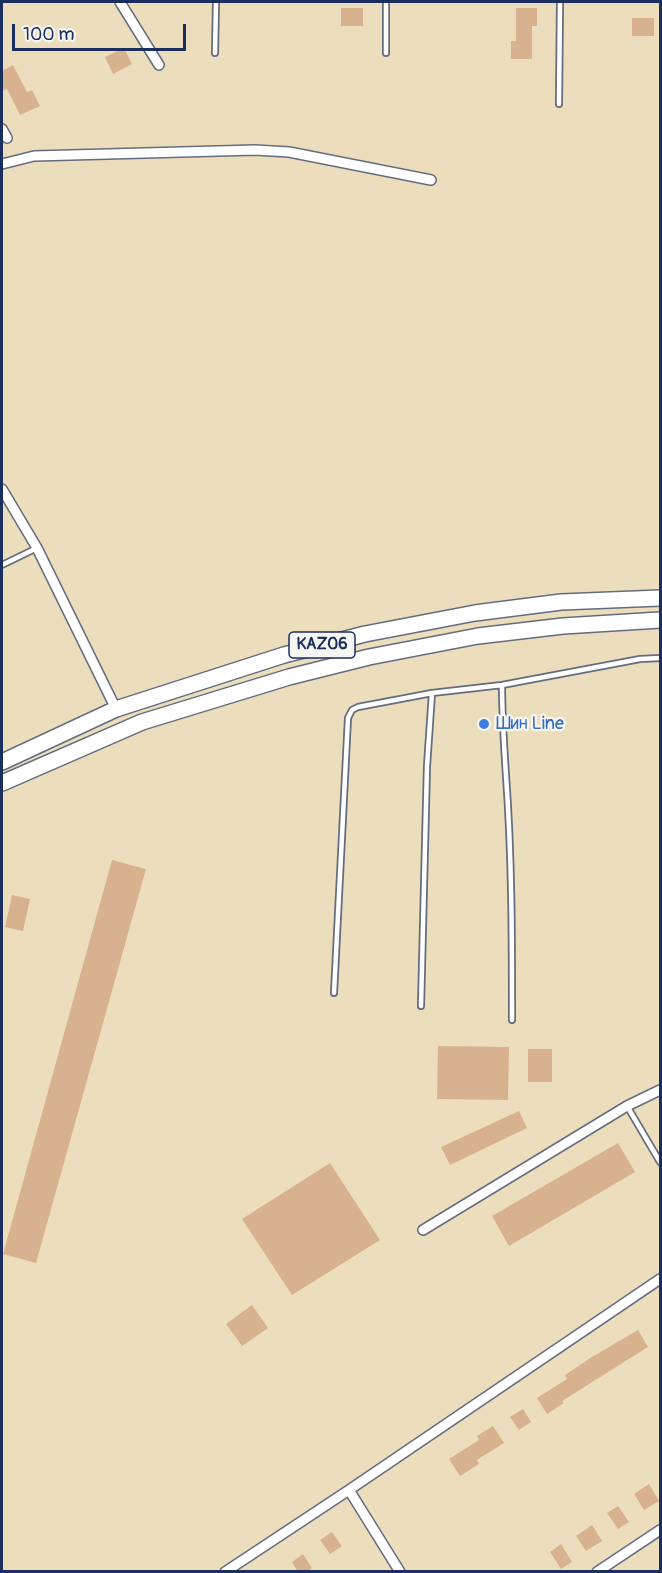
<!DOCTYPE html>
<meta charset="utf-8">
<style>
body{margin:0}
#map{position:relative;width:662px;height:1573px;overflow:hidden;background:#ecdebc;font-family:Pangolin,sans-serif}
canvas{display:block}
.frame{position:absolute;inset:0;border:3px solid #1b2f5e;pointer-events:none}
.scale{position:absolute;left:12px;top:24px;width:174px;height:27px;box-sizing:border-box;border:3px solid #1b2f5e;border-top:0;padding-left:8px;font-size:18px;line-height:21px;white-space:nowrap;color:#1b2f5e;-webkit-text-stroke:4px #f6f6f2;paint-order:stroke}
</style>
<div id="map">
<canvas width="662" height="1573"></canvas>
<div class="frame"></div>
<div class="scale">100 m</div>
</div>
<script>
const c = document.querySelector('canvas').getContext('2d');
c.lineJoin = 'round';
function fillPath(path, color) {
  c.fillStyle = color;
  c.fill(path, 'evenodd');
}
function stroke(path, color, width, dash) {
  c.strokeStyle = color;
  c.lineWidth = width;
  c.lineCap = dash ? 'butt' : 'round';
  c.setLineDash(dash || []);
  c.stroke(path);
}
function drawText(font, color, halo, rows, align = 'center') {
  c.font = font + ' Pangolin,sans-serif';
  c.lineWidth = 4.5;
  c.setLineDash([]);
  c.textBaseline = 'middle';
  c.strokeStyle = halo;
  c.fillStyle = color;
  for (const [text, x, y, turn = 0] of rows) {
    c.save();
    c.translate(x, y);
    c.rotate((+turn || 0) * Math.PI / 180);
    c.textAlign = isNaN(turn) ? turn : align;
    if (halo) c.strokeText(text, 0, 0);
    c.fillText(text, 0, 0);
    c.restore();
  }
}
const building = new Path2D(`
 M341,8H363V26H341Z
 M516,8H537V26H532V59H511V41H516Z
 M632,18H654V36H632Z
 M124,48L132,64L113,74L105,57Z
 M13,65L27,92L32,90L40,106L20,115L7,89L2,91V71Z
 M112,860L146,869L36,1263L3,1254Z
 M12,895L30,899L23,931L5,927Z
 M438,1046L509,1047L508,1100L437,1099Z
 M528,1049H552V1082H528Z
 M519,1111L527,1128L450,1165L441,1147Z
 M618,1143L635,1172L509,1246L492,1216Z
 M330,1163L380,1240L292,1295L242,1219Z
 M252,1305L268,1328L242,1346L226,1324Z
 M638,1330L648,1347L562,1401L564,1403L547,1414L537,1398L567,1379L565,1375L592,1357Z
 M523,1409L531,1422L519,1430L510,1417Z
 M493,1426L504,1443L477,1460L479,1464L460,1476L449,1459L479,1440L477,1436Z
 M649,1484L659,1501L644,1510L634,1494Z
 M618,1506L629,1522L618,1529L607,1513Z
 M592,1525L602,1541L586,1551L576,1536Z
 M332,1532L342,1546L330,1554L320,1540Z
 M561,1544L572,1562L561,1569L550,1552Z
 M303,1554L312,1568L307,1572H298L292,1562Z`);
const service = new Path2D(`
 M386,2V53
 M215,53L216,2
 M559,104L560,2
 M2,565L37,548
 M502,685C502,716 504,745 506,776C512,857 512,939 512,1020
 M334,993L348,718L352,710L358,707L432,693L502,685L640,659L660,658
 M421,1006L427,766L432,693
 M627,1106L660,1162`);
const minor = new Path2D(`
 M120,2L159,65
 M2,129L7,138
 M2,164L34,156L255,150L289,152L431,180
 M2,489L37,548L116,709
 M423,1230L627,1106L660,1090
 M349,1490L400,1572
 M225,1572L349,1490L660,1279
 M597,1572L660,1530`);
const trunk = new Path2D(`
 M2,762L116,709L284,655L365,634L475,613L561,602L660,598
 M2,783L142,722L289,677L369,657L478,636L563,626L660,620`);
const markers = [
 [484,724,6,"#3f7fe0"]
];
const shields = [
 [322,645,66]
];
const shieldNames = [
 ["KАZ06",322,645]
];
const shopNames = [
 ["Шин Line",496,724]
];
fillPath(building, '#d8b28e');
stroke(service, '#646c7f', 8);
stroke(minor, '#646c7f', 12);
stroke(trunk, '#646c7f', 18);
stroke(service, '#fff', 4.5);
stroke(minor, '#fff', 9);
stroke(trunk, '#fff', 15);
for (const [x, y, r, color] of markers) {
  const dot = new Path2D();
  dot.arc(x, y, r, 0, 2 * Math.PI);
  c.fillStyle = color;
  c.fill(dot);
  stroke(dot, '#f6f6f2', 2);
}
for (const [x, y, w] of shields) {
  const box = new Path2D();
  box.roundRect(x - w / 2, y - 13, w, 26, 4.5);
  c.fillStyle = '#f6f6f2';
  c.fill(box);
  stroke(box, '#1b2f5e', 1.5);
}
drawText('bold 16px', '#1b2f5e', null, shieldNames);
drawText('18px', '#366cbe', '#f6f6f2', shopNames, 'left');
</script>
